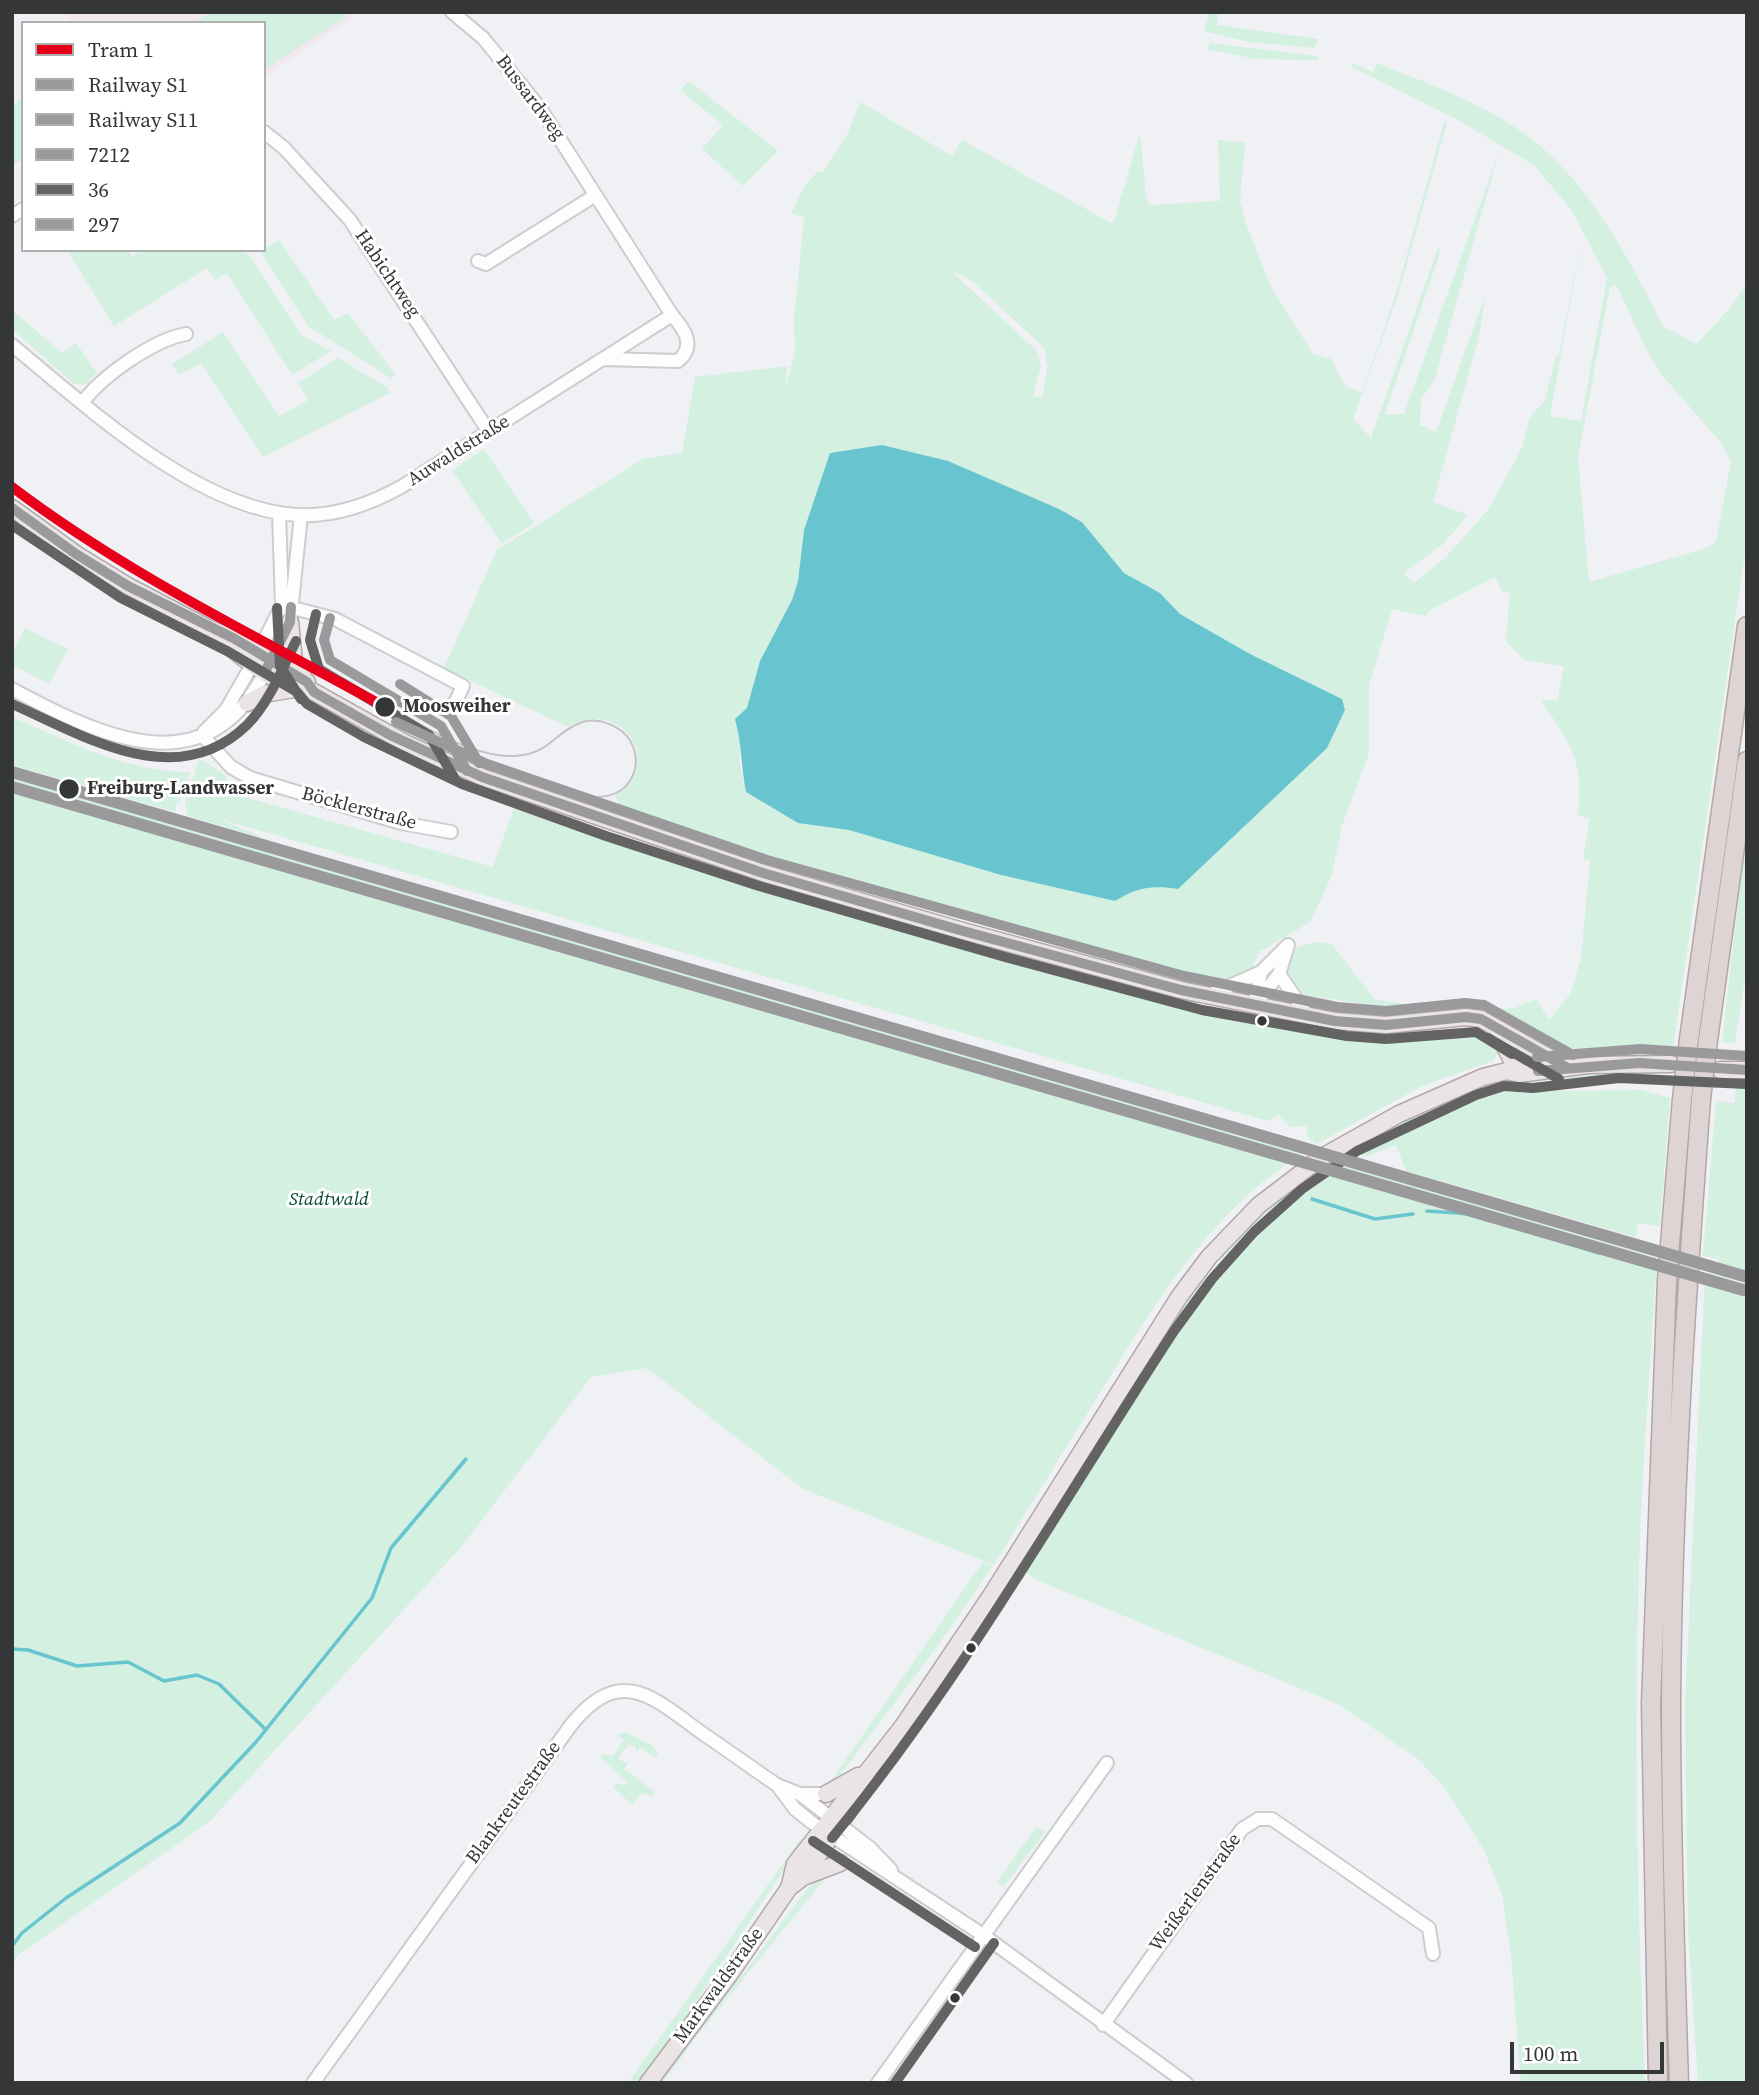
<!DOCTYPE html>
<meta charset="utf-8">
<style>
body{margin:0}
#map{position:relative;width:1759px;height:2095px;overflow:hidden;background:#f0f1f4;font-family:"Source Serif 4",serif}
canvas{display:block}
.frame{position:absolute;inset:0;border:14px solid #353638;pointer-events:none}
.legend{position:absolute;left:21px;top:21px;width:245px;height:231px;box-sizing:border-box;background:#fff;border:2px solid #aeafaf;margin:0;padding:9px 12px;list-style:none;font-size:21px;color:#353638}
.legend li{display:flex;align-items:center;gap:14px;height:35px}
.legend b{width:35px;border:2px solid #aeafaf}
.scale{position:absolute;left:1510px;top:2042px;width:154px;height:32px;box-sizing:border-box;border:4px solid #353638;border-top:0;padding-left:9px;font-size:21px;line-height:24px;white-space:nowrap;color:#353638;-webkit-text-stroke:5px #fff;paint-order:stroke}
</style>
<div id="map">
<canvas width="1759" height="2095"></canvas>
<div class="frame"></div>
<ul class="legend">
<li><b style="height:9px;background:#e8001b"></b>Tram 1</li>
<li><b style="height:9px;background:#9a9a9c"></b>Railway S1</li>
<li><b style="height:9px;background:#9a9a9c"></b>Railway S11</li>
<li><b style="height:9px;background:#9a9a9c"></b>7212</li>
<li><b style="height:9px;background:#646363"></b>36</li>
<li><b style="height:9px;background:#9a9a9c"></b>297</li>
</ul>
<div class="scale">100 m</div>
</div>
<script>
const c = document.querySelector('canvas').getContext('2d');
c.lineJoin = 'round';
function fillPath(path, color) {
  c.fillStyle = color;
  c.fill(path, 'evenodd');
}
function stroke(path, color, width, dash) {
  c.strokeStyle = color;
  c.lineWidth = width;
  c.lineCap = dash ? 'butt' : 'round';
  c.setLineDash(dash || []);
  c.stroke(path);
}
function drawText(font, color, halo, rows, align = 'center') {
  c.font = font + ' "Source Serif 4",serif';
  c.lineWidth = 6;
  c.setLineDash([]);
  c.textBaseline = 'middle';
  c.strokeStyle = halo;
  c.fillStyle = color;
  for (const [text, x, y, turn = 0] of rows) {
    c.save();
    c.translate(x, y);
    c.rotate((+turn || 0) * Math.PI / 180);
    c.textAlign = isNaN(turn) ? turn : align;
    if (halo) c.strokeText(text, 0, 0);
    c.fillText(text, 0, 0);
    c.restore();
  }
}
const education = new Path2D(`
 M63,12H348L352,18L264,77V23H70Z`);
const green = new Path2D(`
 M211,12H343L346,17L264,70V23H195Z
 M1209,12H1218L1217,25L1318,39L1315,48L1248,42L1204,31Z
 M1210,43L1317,56V60L1256,59L1207,49Z
 M1352,63L1373,72L1377,63C1432,85 1494,107 1539,145C1595,193 1631,262 1663,326L1697,344L1731,307L1747,283V538L1672,1055L1546,1047L1530,1041L1495,1009L1515,1008L1536,999L1549,1020L1571,993L1581,959L1590,861L1583,859L1590,819L1578,815C1584,758 1571,746 1541,700L1557,701L1564,666L1524,660L1506,641L1510,593L1502,591L1495,577L1428,611L1426,616L1392,609L1369,685V753L1342,825L1332,875L1310,922L1259,952L1252,969L1221,982L1068,947L802,872L626,815L615,796C669,762 618,696 568,727L444,668L497,550L643,459L682,453L695,377L787,366L786,387L795,353L794,320L804,218L791,213L804,187L818,171L823,172L848,133L860,102L952,156L962,140L1113,224L1140,133L1146,197L1150,205L1220,201L1218,140L1245,143L1240,201L1246,224L1271,287L1313,354L1331,359L1346,387L1362,392L1396,294L1444,122L1447,123L1398,295L1353,419L1371,438L1438,248L1441,250L1385,414H1404L1499,152L1434,381L1421,399L1420,425L1436,432L1485,296L1479,336L1433,502L1468,515L1443,544L1404,573L1414,583L1446,557L1488,510L1521,450L1530,417L1545,400L1556,356L1559,354L1582,237L1550,416L1581,421L1607,278L1572,211L1535,166L1458,120L1352,67ZM949,269L975,283L1045,349L1047,369L1042,398L1033,396L1041,366L1037,351ZM1610,286H1617L1644,345L1661,374L1722,444L1731,462L1716,542L1704,549L1589,582L1578,457ZM817,496L1040,503L1082,521L1124,573L1160,593L1180,614L1250,654L1342,699L1178,889C1153,885 1137,887 1115,901L1001,875L849,830L798,823L746,792L739,760L747,708L760,661L792,600L798,581L804,530Z
 M689,81L778,151L743,186L702,149L723,125L680,90Z
 M23,98V159L12,165V105Z
 M279,240L334,320L348,313L396,375L391,378L308,326L260,251Z
 M67,250H127L132,257L142,250H241L250,256L301,335L331,351L292,375L227,273L215,280L207,268L114,326Z
 M12,310L62,353L76,343L97,373L85,385L74,384L12,329Z
 M223,332L279,416L308,400L298,383L338,358L387,387L390,393L263,457L201,363L179,375L172,364Z
 M484,449L534,523L502,544L452,470Z
 M25,628L68,649L49,684L12,665V655Z
 M12,717C67,741 129,773 190,772L180,803L177,802L175,812L16,766L12,762Z
 M202,760L227,777L223,791L493,867L516,803L955,944L1143,996L1246,1022L1360,1038L1391,1037L1465,1028L1486,1035L1498,1053L1493,1061L1422,1086L1317,1144L1309,1139L1306,1126L1291,1127L1278,1115L1268,1121L220,819L266,839L188,816L185,804L198,761Z
 M12,776L1303,1154C1210,1209 1150,1312 1095,1401C1061,1456 1027,1510 994,1565L803,1489L647,1368L591,1377L462,1546L209,1822L18,1955L12,1965Z
 M1747,824V964L1735,1043L1722,1042Z
 M1316,942L1332,944L1374,999L1402,1004L1401,1010L1306,995L1298,989L1291,976L1287,975V965L1297,947Z
 M1656,1070L1655,1073L1606,1076L1562,1086L1563,1091L1641,1090L1670,1098L1660,1226L1638,1223L1636,1237L1406,1171L1396,1145L1367,1156L1347,1153C1374,1120 1515,1088 1560,1079V1076L1586,1072Z
 M1737,1081H1747V1272L1719,1265V1259L1703,1256L1716,1101L1734,1103Z
 M1330,1161L1657,1258C1651,1351 1644,1444 1640,1538C1633,1720 1637,1901 1645,2083H1521L1511,1956L1502,1895L1484,1850L1445,1788L1418,1759L1338,1704L1032,1578L1027,1572L858,1813L872,1785L1019,1566L1025,1571L1021,1564C1113,1427 1188,1255 1330,1161Z
 M1705,1272L1747,1284V2083H1698L1688,1929L1685,1704Z
 M983,1562L993,1566L934,1651L840,1775L830,1782Z
 M625,1732L651,1745L658,1753L655,1758L640,1747L636,1753V1748L629,1744L618,1758L625,1763L629,1762L624,1769L655,1792L653,1796L641,1793L632,1805L613,1787L616,1784L627,1785V1782L600,1757L603,1754L613,1756L624,1740L617,1735Z
 M1036,1827L1045,1832L1004,1887L997,1882Z
 M801,1838L802,1843C748,1923 696,2004 640,2083H628Z
 M828,1875L695,2038L663,2083H654L686,2039L725,1998L804,1893L818,1876Z`);
const water = new Path2D(`
 M882,445L948,461L1059,509L1082,522L1124,573L1160,593L1180,614L1250,654L1342,699L1345,710L1327,748L1178,889C1153,885 1137,887 1115,901L1001,875L849,830L798,823L746,792C741,767 742,744 735,719L747,708L760,661L792,600L798,581L804,530L830,453Z`);
const stream = new Path2D(`
 M1312,1199L1375,1219L1413,1214
 M1427,1211L1472,1214L1599,1253
 M12,1649L28,1650L77,1666L128,1662L164,1681L197,1675L219,1684L265,1729
 M12,1946L22,1933L66,1898L180,1823L256,1742L372,1598L391,1548L466,1459`);
const minor = new Path2D(`
 M452,12L483,38L540,108L672,315
 M264,132L284,148L350,220L489,432
 M12,216L23,209
 M478,261L486,264L594,196
 M12,345C87,407 198,510 298,515C334,517 370,504 401,487L672,315C685,330 696,346 678,361L604,359
 M82,403C102,376 153,340 186,334
 M282,605L335,619L463,686L454,705
 M258,653L282,605L279,513
 M271,661L290,622L301,515
 M12,689C101,737 207,788 265,672
 M204,732L226,710L253,663
 M202,735L231,767L250,778L401,823L451,832
 M1279,974L1308,1016
 M1207,996L1261,972
 M1254,1006L1261,972L1288,945
 M1254,1006L1279,974L1288,945
 M777,1785L795,1809L811,1822L983,1935L1186,2083
 M800,1794L870,1848L891,1870
 M1103,2025L1242,1829L1258,1819H1272L1429,1928L1433,1954
 M313,2083L571,1725C620,1663 654,1698 702,1733C727,1750 752,1768 777,1785L800,1794H826
 M878,2083L1107,1763`);
const major = new Path2D(`
 M12,508L76,554L128,586L208,628L235,639L307,682
 M290,622L294,662L304,679
 M208,628C238,655 274,686 314,692L407,744L482,777L763,873L963,931L1181,990L1335,1021L1386,1025L1466,1017L1481,1019L1566,1067
 M247,703L264,694L294,689
 M1501,1031L1503,1043L1519,1074
 M1720,1070H1747
 M826,1794L858,1776
 M803,1877L840,1863
 M789,1888L795,1864L903,1726L992,1594L1179,1297L1209,1257L1259,1205L1322,1157L1399,1114L1483,1077L1507,1071L1519,1074L1588,1065L1671,1064
 M648,2083L730,1974L789,1888L803,1877L868,1783`);
const highway = new Path2D(`
 M1689,1039L1747,626
 M1708,1040L1747,761
 M1658,2083L1651,1704L1667,1280L1682,1099
 M1679,2083C1675,1958 1671,1832 1671,1707C1672,1504 1686,1301 1701,1099`);
const tram = new Path2D(`
 M343,678C390,705 460,758 515,756C550,754 555,732 580,723C598,716 622,726 631,742C638,756 638,769 629,782C594,835 425,732 385,707`);
const highwayBridge = new Path2D(`
 M1682,1099L1689,1039
 M1701,1099L1708,1040`);
const bus1 = new Path2D(`
 M12,508L76,554L128,586L235,639L307,682L314,692L390,735L482,777L763,873L963,931L1181,990L1335,1021L1386,1025L1466,1017L1481,1019L1566,1067
 M330,618L324,640L330,660L441,726L467,771
 M265,672L290,622L291,607
 M1538,1071L1639,1063L1747,1070`);
const bus2 = new Path2D(`
 M12,525L121,598L229,652L297,692L307,704L364,737L462,784L606,836L759,886L1005,957L1202,1010L1347,1036L1386,1039L1476,1032L1512,1054
 M277,608L280,666L301,699
 M316,614L310,640L319,669L429,735L455,779
 M12,704C85,736 176,794 247,725C269,703 282,669 296,641
 M1488,1038L1559,1079
 M832,1838C962,1680 1062,1502 1174,1331L1212,1279L1254,1232L1302,1189L1357,1151L1476,1095L1504,1086L1533,1088L1619,1078L1746,1084
 M813,1841L975,1947
 M895,2083L994,1943`);
const bus3 = new Path2D(`
 M400,684L451,716L479,763
 M396,722L487,764L767,860L1184,976L1337,1007L1386,1011L1465,1003L1484,1005L1573,1055
 M1537,1057L1640,1049L1747,1056`);
const rail1 = new Path2D(`
 M12,772L1747,1277`);
const rail2 = new Path2D(`
 M12,787L1743,1290`);
const tram1 = new Path2D(`
 M12,487C128,575 258,637 385,707`);
const markers = [
 [385,707,11,"#353638"],
 [69,789,11,"#353638"],
 [1262,1021,6,"#353638"],
 [971,1648,6,"#353638"],
 [955,1998,6,"#353638"]
];
const streetNames = [
 ["Bussardweg",530,98,53],
 ["Habichtweg",387,274,56],
 ["Auwaldstraße",459,451,-32],
 ["Böcklerstraße",359,809,15],
 ["Blankreutestraße",514,1803,-54],
 ["Weißerlenstraße",1196,1893,-54],
 ["Markwaldstraße",719,1986,-54]
];
const stopNames = [
 ["Moosweiher",403,707],
 ["Freiburg-Landwasser",87,789]
];
const parkNames = [
 ["Stadtwald",329,1200]
];
fillPath(education, '#f3e7f0');
fillPath(green, '#d3f0e0');
fillPath(water, '#68c5cf');
stroke(stream, '#68c5cf', 3.5);
stroke(minor, '#cccdcf', 16);
stroke(major, '#b1a7a8', 19);
stroke(highway, '#b1a7a8', 21);
stroke(minor, '#fdfdfd', 12);
stroke(major, '#eae4e5', 16);
stroke(highway, '#ded4d4', 18);
stroke(tram, '#c3c3c4', 2);
stroke(highwayBridge, '#b1a7a8', 21, []);
stroke(highwayBridge, '#ded4d4', 18);
stroke(bus1, '#9a9a9c', 10);
stroke(bus2, '#646363', 10);
stroke(bus3, '#9a9a9c', 10);
stroke(rail1, '#9a9a9c', 12);
stroke(rail2, '#9a9a9c', 12);
stroke(tram1, '#e8001b', 10);
for (const [x, y, r, color] of markers) {
  const dot = new Path2D();
  dot.arc(x, y, r, 0, 2 * Math.PI);
  c.fillStyle = color;
  c.fill(dot);
  stroke(dot, '#fff', 2.5);
}
drawText('19px', '#353638', '#fff', streetNames);
drawText('bold 19px', '#353638', '#fff', stopNames, 'left');
drawText('italic 19px', '#074c2d', '#fff', parkNames);
</script>
